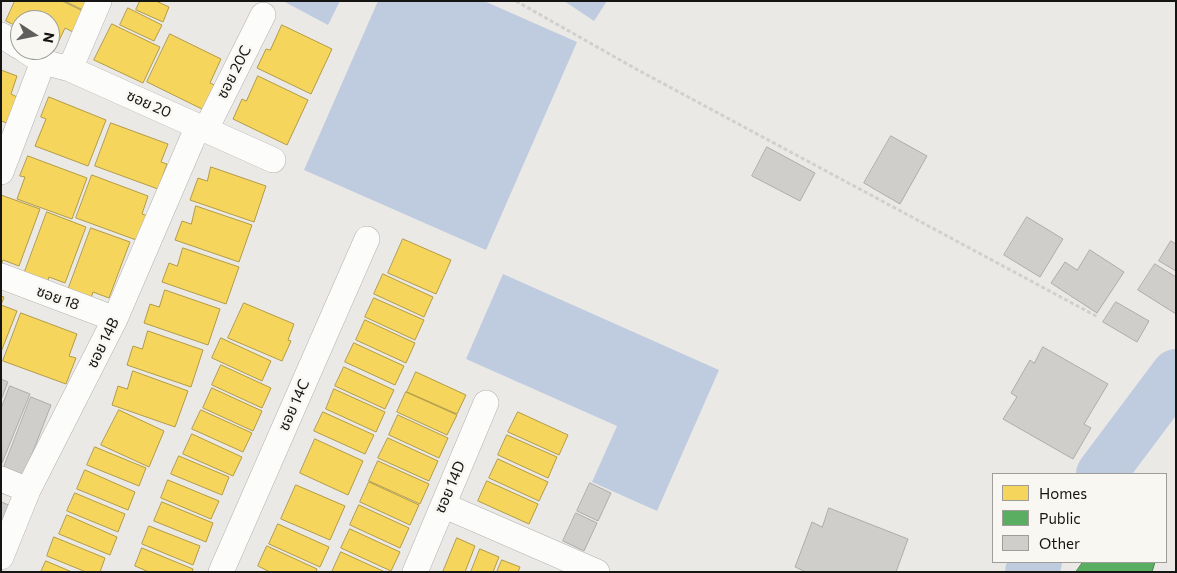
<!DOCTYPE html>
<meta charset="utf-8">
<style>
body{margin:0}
#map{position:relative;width:1177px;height:573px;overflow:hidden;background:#ebe9e6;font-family:Commissioner,sans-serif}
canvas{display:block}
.frame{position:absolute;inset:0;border:2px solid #151513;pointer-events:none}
.legend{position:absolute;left:992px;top:473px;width:175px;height:90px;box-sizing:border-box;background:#f9f7f2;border:1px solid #9e9d99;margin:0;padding:6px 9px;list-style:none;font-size:15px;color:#151513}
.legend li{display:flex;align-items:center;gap:10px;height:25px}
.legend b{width:25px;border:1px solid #9e9d99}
.north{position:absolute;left:10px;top:10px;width:50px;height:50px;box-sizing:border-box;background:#f9f7f2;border:1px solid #9e9d99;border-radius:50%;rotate:101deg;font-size:14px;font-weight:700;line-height:20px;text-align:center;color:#151513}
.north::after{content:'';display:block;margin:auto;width:18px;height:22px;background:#605f5d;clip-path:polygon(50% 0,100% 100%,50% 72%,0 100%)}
</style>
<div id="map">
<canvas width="1177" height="573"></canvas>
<div class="frame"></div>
<ul class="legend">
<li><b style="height:14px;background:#f6d55c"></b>Homes</li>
<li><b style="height:14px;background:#5aae61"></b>Public</li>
<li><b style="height:14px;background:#cfcecb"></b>Other</li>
</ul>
<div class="north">N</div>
</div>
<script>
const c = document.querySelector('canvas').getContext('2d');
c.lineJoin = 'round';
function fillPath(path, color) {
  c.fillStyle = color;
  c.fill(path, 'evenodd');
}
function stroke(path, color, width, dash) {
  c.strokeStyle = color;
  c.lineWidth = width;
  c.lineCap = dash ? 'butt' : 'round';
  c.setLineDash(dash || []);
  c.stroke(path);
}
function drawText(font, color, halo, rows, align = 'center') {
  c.font = font + ' Commissioner,"Noto Sans Thai",sans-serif';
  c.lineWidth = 5;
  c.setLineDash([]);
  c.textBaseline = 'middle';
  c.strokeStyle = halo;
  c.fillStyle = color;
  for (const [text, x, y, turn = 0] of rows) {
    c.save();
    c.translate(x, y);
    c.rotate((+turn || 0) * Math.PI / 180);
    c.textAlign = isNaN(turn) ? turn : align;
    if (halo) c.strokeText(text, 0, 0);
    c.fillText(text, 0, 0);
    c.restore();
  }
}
const water = new Path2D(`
 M283,1H340L328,25Z
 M378,1H484L577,42L486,250L304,170Z
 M564,1H607L594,21Z
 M503,274L719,370L657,511L592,482L617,426L466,359Z`);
const homes = new Path2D(`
 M15,1H62L83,11L73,32L65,28L57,45L50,42V20H20V28L6,21Z
 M65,1H88L84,10Z
 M140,1H156L169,7L163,22L136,10Z
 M128,8L162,25L154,41L120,25Z
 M112,24L160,47L143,83L94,60Z
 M282,25L332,49L311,94L257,68L266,49L270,50Z
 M170,34L221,59L210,83L217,86L206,111L147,82Z
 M1,70L17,76L11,94L17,97L7,123L1,121Z
 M258,76L308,100L287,145L233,119L242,99L246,101Z
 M49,97L106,120L88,166L35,146L46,119L41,117Z
 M111,123L168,144L161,162L167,164L158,189L95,166Z
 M28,156L87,178L72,219L17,199L25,177L20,176Z
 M211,167L266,186L254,222L190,200L198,178L207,181Z
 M92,175L148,196L142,214L148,216L139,241L76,218Z
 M1,195L40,209L19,266L3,260L1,265Z
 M196,206L252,225L239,262L175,240L182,221L191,224Z
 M47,212L86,227L65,283L49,277L47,283L24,274Z
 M91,228L130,242L109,298L93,292L91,298L68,290Z
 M403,239L451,260L436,294L388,273Z
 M183,248L239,267L226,304L162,282L169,263L177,266Z
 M383,274L433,297L424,317L374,294Z
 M165,290L220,309L208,345L144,323L150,304L159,307Z
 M1,296L4,297L1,305L17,311L1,352Z
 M374,298L424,320L415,340L365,317Z
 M244,303L294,324L288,340L291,341L282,361L228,338Z
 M21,313L77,334L69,356L76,358L66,384L3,361Z
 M365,320L415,343L406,363L356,340Z
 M148,331L203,350L191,387L127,365L133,346L142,349Z
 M221,338L271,361L262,381L212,358Z
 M354,343L404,366L395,385L345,362Z
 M221,365L271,388L262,408L212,385Z
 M344,367L394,390L385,409L335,386Z
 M133,371L188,391L175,427L112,405L118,386L127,389Z
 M416,372L466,395L457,414L407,392Z
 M212,388L262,411L253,431L203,408Z
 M334,389L385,412L376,432L326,409Z
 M406,392L457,415L447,435L397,412Z
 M119,410L164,431L149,467L101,445Z
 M201,410L252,433L243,452L192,429Z
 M323,412L374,435L365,454L314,431Z
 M518,412L568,435L559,455L508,432Z
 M398,415L448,438L439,458L389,435Z
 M192,434L242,457L233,476L183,454Z
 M507,435L557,457L548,478L498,455Z
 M388,438L438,461L429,481L378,458Z
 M315,439L363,461L348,495L300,473Z
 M95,447L146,468L139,486L87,465Z
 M179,456L229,477L222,495L171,474Z
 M498,459L548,482L539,501L489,478Z
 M378,461L429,484L420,504L369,481Z
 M85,470L135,492L128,510L77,489Z
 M168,480L219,501L211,519L161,498Z
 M487,481L538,504L529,524L478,501Z
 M369,482L419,505L410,525L360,502Z
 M296,485L345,506L330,540L281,519Z
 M75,493L125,514L118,532L67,511Z
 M162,502L213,523L206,542L154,521Z
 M359,505L409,528L400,548L350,525Z
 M67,515L117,537L110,555L59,534Z
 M278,524L329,547L320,567L269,544Z
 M149,526L200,546L193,565L142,544Z
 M350,529L400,552L391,571L341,548Z
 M54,537L105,558L100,572H86L47,556Z
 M457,538L475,546L465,572H443Z
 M267,546L317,569L316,572H270L258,566Z
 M142,548L193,569L192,572H149L135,566Z
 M480,549L499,557L493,572H471Z
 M341,552L385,572H332Z
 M502,560L520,567L518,572H497Z
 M46,561L72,572H41Z`);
const public = new Path2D(`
 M1083,562H1155L1152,572H1076Z`);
const river = new Path2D(`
 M1101,474L1176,374
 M1030,572L1037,562`);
const building = new Path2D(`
 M891,136L927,156L900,204L864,183Z
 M767,147L815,173L800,201L752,176Z
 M1027,217L1063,239L1040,277L1004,255Z
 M1171,241L1176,244V271L1159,261Z
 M1090,250L1124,272L1097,313L1051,283L1065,262L1077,270Z
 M1155,264L1176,277V314L1138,290Z
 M1116,302L1149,321L1137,342L1103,322Z
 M1043,347L1108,384L1084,424L1091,428L1073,459L1003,419L1017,397L1011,393L1030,360L1034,363Z
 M1,379L8,382L1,400Z
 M10,386L30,394L2,463L1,409Z
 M31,397L51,405L24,475L4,467Z
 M590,483L611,493L598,521L577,511Z
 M1,502L9,505L1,523Z
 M829,508L908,539L896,572H806L795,567L812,522L822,527Z
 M576,513L597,523L584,551L563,541Z`);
const path = new Path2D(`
 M516,1L636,69L1098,317`);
const street = new Path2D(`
 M1,35L20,47
 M25,50L43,62L70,69L273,160
 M70,69L99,1
 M206,129L263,15
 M1,172L43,62
 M1,276L115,319
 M1,479L28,490
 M443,505L597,572
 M1,557L28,490L115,319L198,126
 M221,572L367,239
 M415,572L486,403`);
const streetNames = [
 ["ซอย 20C",234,72,-63],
 ["ซอย 20",149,104,24],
 ["ซอย 18",58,298,20],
 ["ซอย 14B",103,343,-64],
 ["ซอย 14C",294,405,-66],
 ["ซอย 14D",450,487,-67]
];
fillPath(water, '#bfcce0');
fillPath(homes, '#f6d55c');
stroke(homes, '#b29b46', 1);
fillPath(public, '#5aae61');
stroke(public, '#45804a', 1);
stroke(river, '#bfcce0', 50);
fillPath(building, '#cfcecb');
stroke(building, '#aeacab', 1);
stroke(street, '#b3b1b0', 26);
stroke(path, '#d0d0cf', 3, [4, 2.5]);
stroke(street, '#fcfcfb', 25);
drawText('15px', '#151513', '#f9f7f2', streetNames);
</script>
